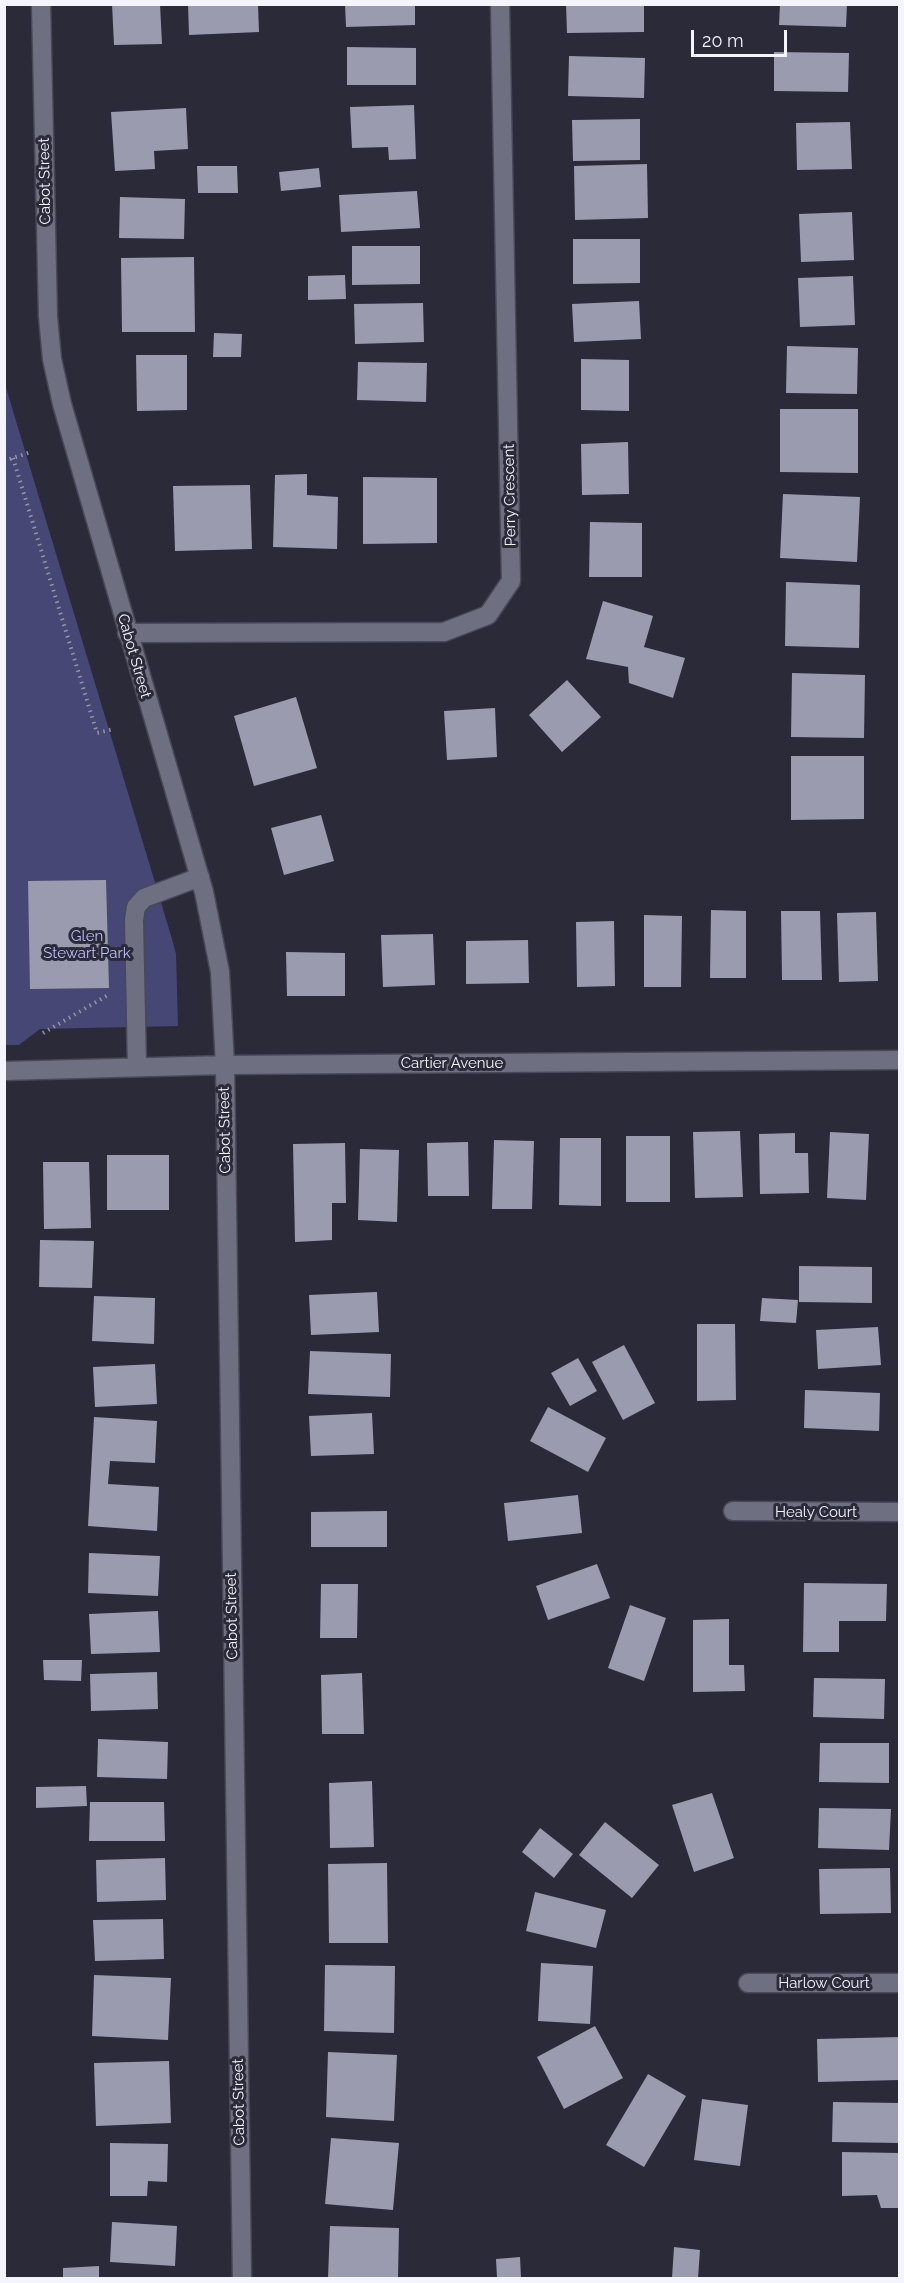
<!DOCTYPE html>
<style>
body{margin:0}
#map{position:relative;width:904px;height:2283px;overflow:hidden;background:#2a2a39;font-family:Raleway,sans-serif}
canvas{display:block}
.frame{position:absolute;inset:0;border:6px solid #f3f4fe;pointer-events:none}
.scale{position:absolute;left:691px;top:30px;width:96px;height:27px;box-sizing:border-box;border:3px solid #f3f4fe;border-top:0;padding-left:8px;font-size:18px;line-height:21px;white-space:nowrap;color:#f3f4fe;-webkit-text-stroke:4px #2a2a39;paint-order:stroke}
</style>
<div id="map">
<canvas width="904" height="2283"></canvas>
<div class="frame"></div>
<div class="scale">20 m</div>
</div>
<script>
const c = document.querySelector('canvas').getContext('2d');
c.lineJoin = 'round';
function fillPath(path, color) {
  c.fillStyle = color;
  c.fill(path, 'evenodd');
}
function stroke(path, color, width, dash) {
  c.strokeStyle = color;
  c.lineWidth = width;
  c.lineCap = dash ? 'butt' : 'round';
  c.setLineDash(dash || []);
  c.stroke(path);
}
function drawText(font, color, halo, rows, align = 'center') {
  c.font = font + ' Raleway,sans-serif';
  c.lineWidth = 6;
  c.setLineDash([]);
  c.textBaseline = 'middle';
  c.strokeStyle = halo;
  c.fillStyle = color;
  for (const [text, x, y, turn = 0] of rows) {
    c.save();
    c.translate(x, y);
    c.rotate((+turn || 0) * Math.PI / 180);
    c.textAlign = isNaN(turn) ? turn : align;
    if (halo) c.strokeText(text, 0, 0);
    c.fillText(text, 0, 0);
    c.restore();
  }
}
const green = new Path2D(`
 M4,381L172,939L176,954L178,1026L40,1029L19,1045H5Z`);
const building = new Path2D(`
 M112,4H160L162,44L114,45Z
 M188,4H258L259,32L189,35Z
 M345,4H415V25L346,27Z
 M566,4H644V32L567,33Z
 M780,4H847L846,27L779,25Z
 M347,47L416,48V85H347Z
 M774,52L849,53L848,92L774,91Z
 M569,56L645,58L644,98L568,96Z
 M414,105L416,159L389,160L388,147L352,148L350,107Z
 M186,108L188,149L154,151L155,169L115,171L111,112Z
 M640,119V160L573,161L572,120Z
 M850,122L852,169L797,170L796,123Z
 M647,164L648,218L575,220L574,166Z
 M197,166H237L238,193H198Z
 M319,168L321,187L281,191L279,172Z
 M417,191L420,228L341,232L339,195Z
 M120,197L185,199L184,239L119,238Z
 M852,212L854,260L801,262L799,214Z
 M573,239H640V283L573,284Z
 M352,246H420V284L352,285Z
 M194,257L195,332H122L121,258Z
 M345,275L346,299L308,300V276Z
 M853,276L855,325L800,327L798,278Z
 M639,301L641,339L574,342L572,304Z
 M423,303L424,342L355,344L354,304Z
 M214,333L242,334L241,357H213Z
 M787,346L858,348L857,394L786,393Z
 M136,355H187V410L137,411Z
 M581,359L629,360V411L581,410Z
 M358,362L427,363L426,402L357,400Z
 M780,409H858V473L780,472Z
 M628,442L629,494L582,495L581,444Z
 M307,474V495L338,497L337,549L273,547L275,475Z
 M363,477L437,478V543L363,544Z
 M250,485L252,549L175,551L173,486Z
 M783,494L860,497L857,562L780,558Z
 M590,522L642,523V577H589Z
 M786,582L860,585L859,648L785,646Z
 M603,601L653,616L644,647L685,658L673,698L629,683L628,667L586,659Z
 M792,673L865,675L864,738L791,737Z
 M567,680L601,717L562,752L529,715Z
 M296,697L317,768L254,786L234,716Z
 M495,708L497,757L447,760L444,711Z
 M791,756H864V819L791,820Z
 M321,815L334,861L284,875L271,828Z
 M106,880L109,988L30,989L28,881Z
 M711,910L746,911V978H710Z
 M781,911H820L822,980H782Z
 M876,912L878,981L839,982L837,913Z
 M644,915L682,916L681,987H644Z
 M614,921L615,986L577,987L576,922Z
 M433,934L435,985L383,987L381,935Z
 M528,940L529,983L466,984V941Z
 M286,952L345,953V996H287Z
 M740,1131L743,1197L695,1198L693,1132Z
 M830,1132L869,1134L866,1200L827,1198Z
 M795,1133V1153H808L809,1193L760,1194L759,1134Z
 M626,1136H670V1202H626Z
 M560,1138H601V1206L559,1205Z
 M494,1140L534,1141L532,1209H492Z
 M468,1142L469,1196H428L427,1143Z
 M345,1143L346,1203H332V1240L295,1242L293,1144Z
 M360,1149L399,1150L397,1222L358,1220Z
 M107,1155H169V1210H107Z
 M43,1162H89L91,1228L44,1229Z
 M40,1240L94,1241L92,1288L39,1287Z
 M799,1266L872,1267V1303L799,1302Z
 M377,1292L379,1332L311,1335L309,1295Z
 M94,1296L155,1298L154,1344L92,1341Z
 M762,1298L798,1300L796,1323L760,1321Z
 M697,1324H735L736,1400L697,1401Z
 M878,1327L881,1365L818,1369L816,1330Z
 M624,1345L655,1403L623,1420L592,1362Z
 M310,1351L391,1354L390,1397L308,1394Z
 M578,1358L597,1391L570,1406L551,1373Z
 M155,1364L157,1404L95,1407L93,1367Z
 M805,1390L880,1393L879,1431L804,1428Z
 M548,1407L606,1438L588,1472L530,1441Z
 M372,1413L374,1454L311,1456L309,1416Z
 M94,1417L157,1421L155,1463L110,1461L108,1484L159,1487L157,1531L88,1526Z
 M578,1495L582,1533L508,1541L504,1503Z
 M387,1511V1547H311V1512Z
 M89,1553L160,1556L158,1596L88,1593Z
 M597,1564L610,1598L548,1620L536,1586Z
 M804,1583L887,1584L886,1621H839V1652H803Z
 M321,1584H358L357,1638H320Z
 M630,1605L666,1618L644,1681L608,1668Z
 M158,1611L160,1652L91,1654L89,1614Z
 M729,1619V1665H744L745,1691L693,1692V1620Z
 M43,1660H82L81,1681L44,1680Z
 M157,1672L158,1709L91,1711L90,1674Z
 M362,1673L364,1734H322L321,1675Z
 M814,1678L885,1679L884,1719L813,1717Z
 M98,1739L168,1742L167,1779L97,1777Z
 M820,1743H889V1783L819,1782Z
 M372,1781L374,1847L330,1848L329,1783Z
 M86,1786L87,1806L36,1808V1787Z
 M712,1793L734,1858L694,1872L672,1805Z
 M90,1802H164L165,1841H89Z
 M819,1808L891,1809L889,1850L818,1848Z
 M605,1822L659,1865L632,1898L579,1855Z
 M540,1828L573,1854L554,1878L522,1852Z
 M165,1858L166,1900L97,1902L96,1860Z
 M387,1863L388,1943H329L328,1864Z
 M890,1868L891,1913L820,1914L819,1869Z
 M535,1892L606,1910L596,1948L526,1931Z
 M163,1919L164,1959L95,1961L93,1920Z
 M541,1963L593,1966L590,2024L538,2021Z
 M325,1965L395,1966L394,2033L324,2031Z
 M94,1975L171,1978L168,2040L92,2036Z
 M595,2026L623,2078L564,2109L537,2057Z
 M900,2037V2080L818,2082L817,2039Z
 M328,2052L397,2055L394,2121L326,2117Z
 M169,2061L171,2123L96,2126L94,2063Z
 M648,2074L686,2096L644,2167L606,2145Z
 M702,2099L748,2105L740,2166L694,2160Z
 M833,2102L900,2103V2143L832,2142Z
 M331,2138L399,2143L393,2210L325,2204Z
 M110,2143L168,2144L167,2182L148,2181L147,2196H110Z
 M842,2152L900,2153V2208H881L877,2195L842,2196Z
 M112,2222L177,2226L175,2266L110,2262Z
 M330,2226L399,2228L398,2278H328Z
 M674,2247L700,2250L698,2278H672Z
 M520,2257L521,2278H497L496,2259Z
 M99,2266V2278H63V2268Z`);
const path = new Path2D(`
 M13,458L97,733L114,729
 M4,461L31,452
 M43,1033L110,994`);
const minor = new Path2D(`
 M41,4L48,317L52,359L62,404L204,892L220,972L225,1065L242,2278
 M127,633L444,632L488,615L511,581L500,4
 M137,1067L134,920L136,907L144,898L200,877
 M4,1071L225,1065L900,1060
 M733,1511L900,1512
 M748,1983H900`);
const streetNames = [
 ["Cabot Street",45,181,-91],
 ["Perry Crescent",510,495,-91],
 ["Cabot Street",134,656,74],
 ["Cartier Avenue",452,1063],
 ["Cabot Street",225,1130,-91],
 ["Healy Court",816,1512],
 ["Cabot Street",232,1616,-91],
 ["Harlow Court",824,1983],
 ["Cabot Street",239,2102,-91]
];
const parkNames = [
 ["Glen",87,936],
 ["Stewart Park",87,953]
];
fillPath(green, '#474775');
fillPath(building, '#9a9bae');
stroke(minor, '#484955', 21);
stroke(path, '#9595a2', 4, [1.5, 4.5]);
stroke(minor, '#6e6f81', 18);
drawText('15px', '#f3f4fe', '#2a2a39', streetNames);
drawText('15px', '#bdbffc', '#2a2a39', parkNames);
</script>
